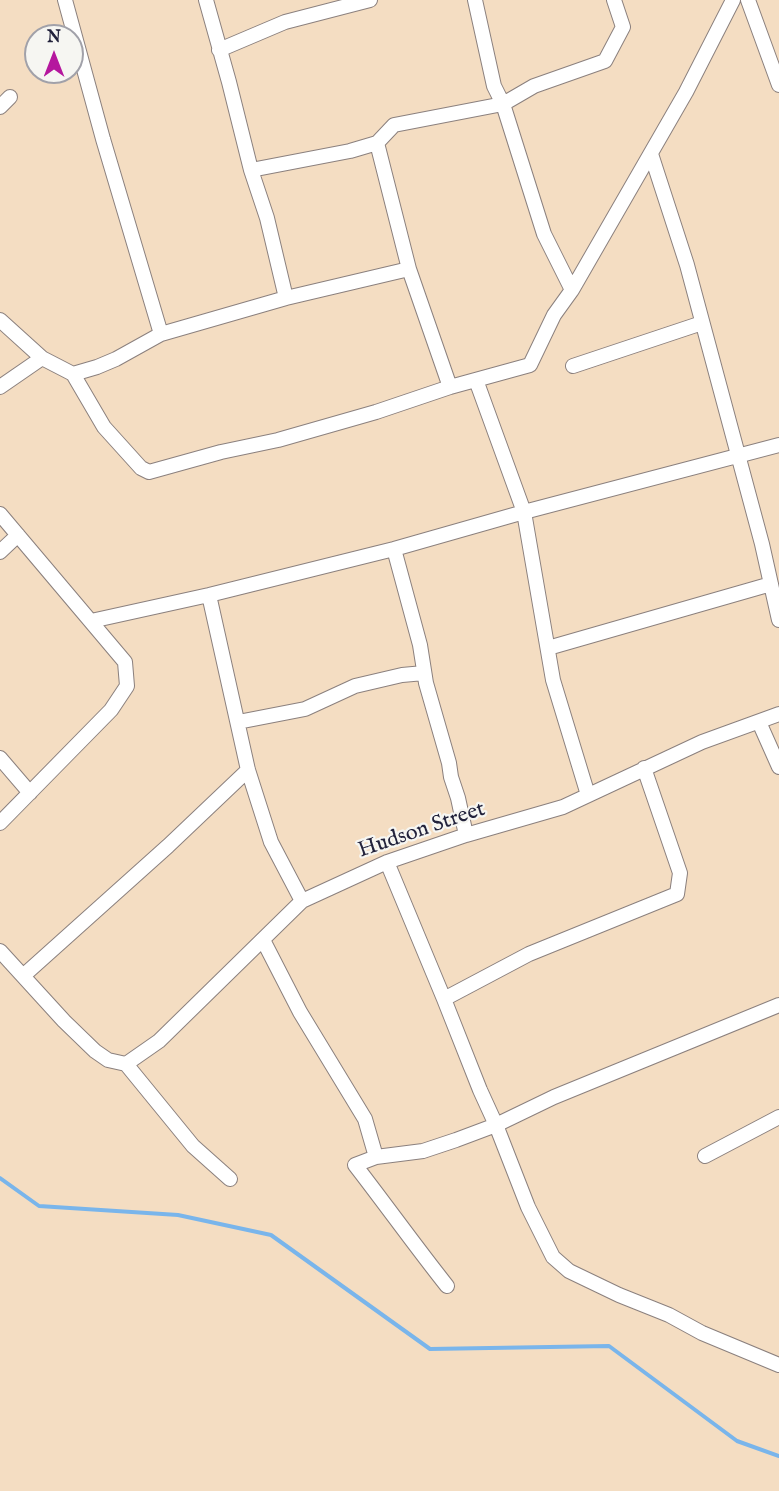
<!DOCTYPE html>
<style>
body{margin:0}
#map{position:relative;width:779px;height:1491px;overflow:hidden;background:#f4ddc2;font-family:"IM FELL English",serif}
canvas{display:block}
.north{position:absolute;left:24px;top:24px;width:60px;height:60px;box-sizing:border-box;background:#f6f6f2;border:2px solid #a1a1a9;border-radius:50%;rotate:0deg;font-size:16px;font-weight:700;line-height:24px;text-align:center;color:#22223b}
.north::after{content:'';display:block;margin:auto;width:21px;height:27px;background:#b5179e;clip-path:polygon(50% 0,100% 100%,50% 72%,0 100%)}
</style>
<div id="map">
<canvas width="779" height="1491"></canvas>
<div class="north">N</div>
</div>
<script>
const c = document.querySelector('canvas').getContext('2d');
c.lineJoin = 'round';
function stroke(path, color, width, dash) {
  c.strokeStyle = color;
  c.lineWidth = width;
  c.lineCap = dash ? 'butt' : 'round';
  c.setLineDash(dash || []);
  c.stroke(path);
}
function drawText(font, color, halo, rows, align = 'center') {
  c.font = font + ' "IM FELL English",serif';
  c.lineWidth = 4.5;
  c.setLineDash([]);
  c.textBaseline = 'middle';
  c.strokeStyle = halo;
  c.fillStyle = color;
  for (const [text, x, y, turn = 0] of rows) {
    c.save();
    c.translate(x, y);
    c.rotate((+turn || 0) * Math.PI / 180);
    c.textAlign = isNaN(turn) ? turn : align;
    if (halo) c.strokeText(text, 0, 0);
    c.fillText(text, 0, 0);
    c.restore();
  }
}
const stream = new Path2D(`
 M0,1178L39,1206L178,1215L271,1235L430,1349L609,1346L737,1441L779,1456`);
const minor = new Path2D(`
 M65,0L103,139L161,334
 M206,0L229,82L251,170L267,218L286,298
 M475,0L494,86L503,104L544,234L572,290
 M748,0L779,85
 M219,50L285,22L370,0
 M0,107L10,97
 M377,143L409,269L450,387
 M651,154L687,265L762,544L779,620
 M251,170L350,151L377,143L394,125L503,104L534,86L605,61L623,27L614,0
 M0,320L42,358L73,374L97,367L116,359L161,334L286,298L409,269
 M573,366L702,323
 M73,374L104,427L141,468L149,472L221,452L278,440L376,412L450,387L530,365L554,315L572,290L686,92L733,0
 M476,380L524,512L553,680L588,795
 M0,387L42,358
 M0,514L125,662L127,686L111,710L0,823
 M394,549L420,645L426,683L449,763L451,777L458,798L466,835
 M0,552L18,535
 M209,595L248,770L271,842L302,901
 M91,621L209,595L394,549L524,512L779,445
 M548,648L771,584
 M238,722L305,709L355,686L402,675L424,673
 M759,722L779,767
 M0,758L30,793
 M387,862L444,999L480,1090L496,1125L528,1207L553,1257L569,1271L619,1295L669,1315L702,1333L779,1365
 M263,940L300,1012L365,1119L376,1157
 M0,951L64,1021L95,1051L108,1060L126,1064
 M23,976L168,846L248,770
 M444,999L529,954L677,894L680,873L644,768
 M126,1064L159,1041L302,901L387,862L466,835L563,807L702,742L779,714
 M126,1064L193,1146L230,1179
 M705,1156L779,1117
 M447,1286C416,1247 386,1205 355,1165L376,1157L423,1151L456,1140L496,1125L554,1097L779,1005`);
const streetNames = [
 ["Hudson Street",422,831,-19]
];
stroke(stream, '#79b5eb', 4);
stroke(minor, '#8b807e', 16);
stroke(minor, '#fff', 14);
drawText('22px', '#22223b', '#f6f6f2', streetNames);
</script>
